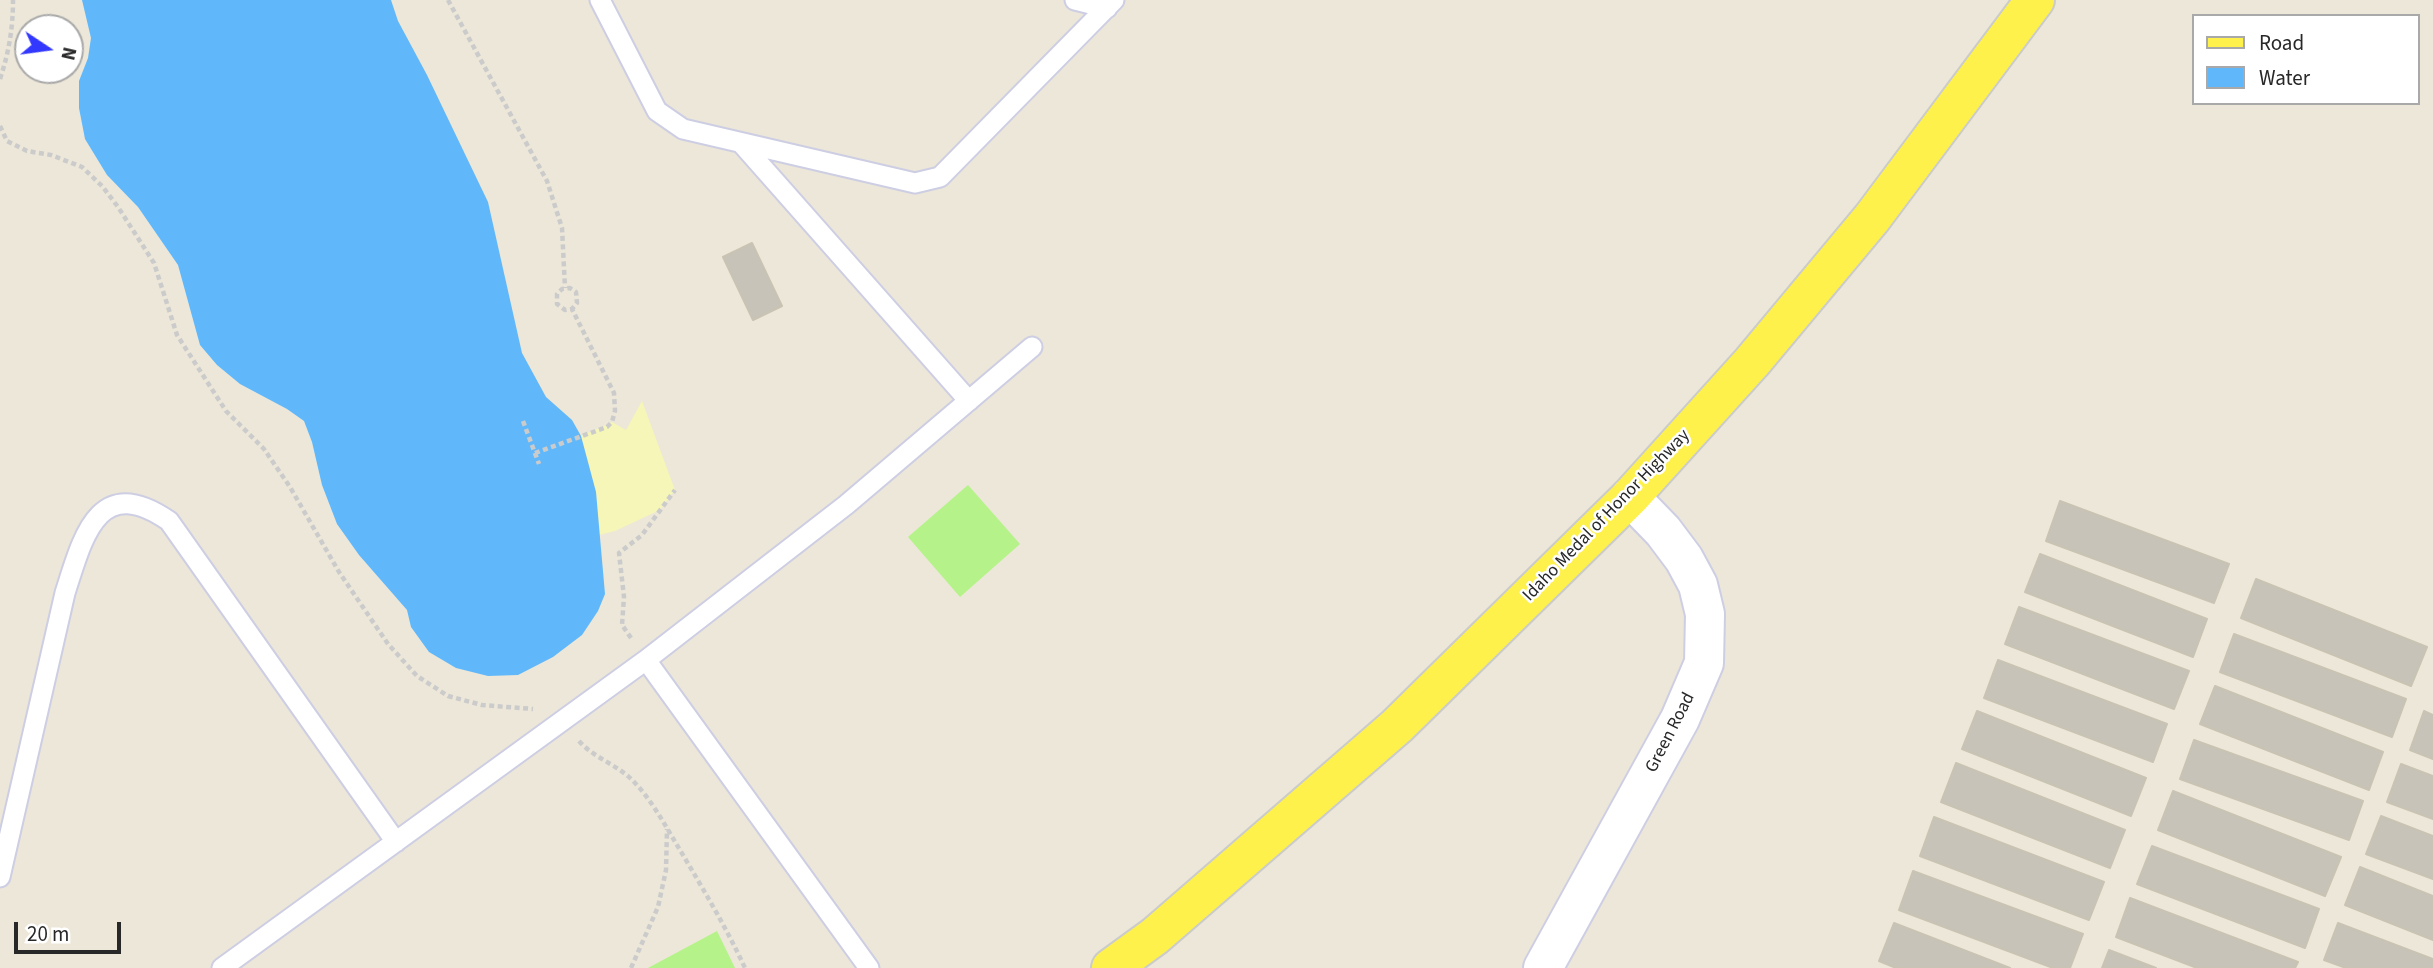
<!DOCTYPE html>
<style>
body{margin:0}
#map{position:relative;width:2433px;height:968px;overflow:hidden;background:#ece7d8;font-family:"Source Sans 3",sans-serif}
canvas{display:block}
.legend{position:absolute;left:2192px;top:14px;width:228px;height:91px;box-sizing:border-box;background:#fff;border:2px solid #a9a9a9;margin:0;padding:9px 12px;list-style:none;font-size:21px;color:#282828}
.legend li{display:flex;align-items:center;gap:14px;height:35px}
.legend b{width:35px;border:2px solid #a9a9a9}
.north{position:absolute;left:14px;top:14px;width:70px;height:70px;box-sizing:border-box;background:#fff;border:2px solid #a9a9a9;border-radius:50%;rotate:103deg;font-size:19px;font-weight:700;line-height:28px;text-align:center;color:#282828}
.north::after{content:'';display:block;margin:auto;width:24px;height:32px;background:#3338ff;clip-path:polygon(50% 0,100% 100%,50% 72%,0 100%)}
.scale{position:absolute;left:14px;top:922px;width:107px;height:32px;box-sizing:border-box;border:4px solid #282828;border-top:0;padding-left:9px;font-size:21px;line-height:24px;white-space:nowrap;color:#282828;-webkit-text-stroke:5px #fff;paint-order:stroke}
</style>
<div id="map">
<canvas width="2433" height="968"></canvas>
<ul class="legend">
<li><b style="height:9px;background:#fef14c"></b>Road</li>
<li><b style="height:19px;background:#60b8fa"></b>Water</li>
</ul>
<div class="north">N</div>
<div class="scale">20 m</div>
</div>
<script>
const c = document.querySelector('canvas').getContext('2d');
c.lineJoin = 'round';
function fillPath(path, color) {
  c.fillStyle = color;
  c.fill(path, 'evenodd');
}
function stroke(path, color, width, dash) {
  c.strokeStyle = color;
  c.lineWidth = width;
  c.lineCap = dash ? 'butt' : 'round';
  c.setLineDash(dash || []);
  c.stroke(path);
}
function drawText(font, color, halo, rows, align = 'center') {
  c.font = font + ' "Source Sans 3",sans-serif';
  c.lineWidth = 5;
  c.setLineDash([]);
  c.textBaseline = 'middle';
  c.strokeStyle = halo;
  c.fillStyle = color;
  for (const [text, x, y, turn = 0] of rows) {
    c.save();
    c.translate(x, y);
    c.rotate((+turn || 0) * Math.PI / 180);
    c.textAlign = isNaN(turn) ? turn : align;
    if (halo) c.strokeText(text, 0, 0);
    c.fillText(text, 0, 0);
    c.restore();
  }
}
const sand = new Path2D(`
 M642,401L675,490L660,510L615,531L599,535L596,492L581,436L612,422L626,430Z`);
const pitch = new Path2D(`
 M968,485L1020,544L960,597L908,537Z
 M717,931L735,968H648Z`);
const water = new Path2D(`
 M82,0H391L398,21L427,75L488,202L522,353L546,397L572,420L581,436L596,492L605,594L598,611L582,635L553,657L518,675L488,676L456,668L429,652L411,627L407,610L359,555L337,524L322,485L312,442L304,421L287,409L240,384L217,365L200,345L178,265L138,207L107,175L85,139L79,108V81L88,58L91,38Z`);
const building = new Path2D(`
 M752,243L782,306L753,320L723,257Z
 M2060,501L2229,564L2214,603L2046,541Z
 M2040,554L2207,619L2193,657L2025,592Z
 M2256,579L2427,647L2411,686L2241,618Z
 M2019,607L2189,671L2174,709L2005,644Z
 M2234,634L2406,699L2392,737L2220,672Z
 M1998,660L2167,724L2153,762L1984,698Z
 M2215,686L2383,752L2369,790L2200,724Z
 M1977,711L2146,778L2131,816L1962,749Z
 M2424,711L2433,715V759L2410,750Z
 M2194,740L2363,801L2349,840L2180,779Z
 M1956,763L2125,830L2110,868L1941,802Z
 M2401,764L2433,776V819L2387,802Z
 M2173,791L2341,857L2325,896L2158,830Z
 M2381,816L2433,836V879L2366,854Z
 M1934,817L2104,882L2089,920L1920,856Z
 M2152,846L2319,909L2305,948L2137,884Z
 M2360,867L2433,896V940L2345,905Z
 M1913,871L2083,934L2070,968H2053L1899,910Z
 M2130,898L2298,962L2295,968H2197L2116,937Z
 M1894,923L2010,968H1896L1879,961Z
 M2338,923L2433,959V968H2346L2324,960Z
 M2109,950L2156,968H2102Z`);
const path = new Path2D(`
 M448,0L547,181L562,228L565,288
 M0,79C9,52 13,28 13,0
 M0,126L7,141L27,151L51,155L82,167L102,186L118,207L154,263L177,335L226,411L264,449L290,487L339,572L388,644L417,676L448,696L482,705L533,709
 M523,421L539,464
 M535,453L607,427L612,422L615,411L614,393L572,309L565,310L557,304V294L562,289L570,288L576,292L577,303L572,309
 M631,638L622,625L624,597L619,553L642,535L675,490
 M579,741C595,759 619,765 635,783C653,802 666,827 680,850C703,889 726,927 745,968
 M631,968L658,907L666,870L667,829`);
const service = new Path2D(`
 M600,0L657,111L683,129L915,183L940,177L1114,0
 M1075,0L1107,8
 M742,144L969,401
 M0,877L65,593C83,537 98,472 169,521L396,842
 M222,968L646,660
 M869,968L646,660L846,505L1032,347`);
const minor = new Path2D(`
 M1543,968L1680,719L1704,663L1705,614L1698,585L1684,559L1663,531L1630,497`);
const primary = new Path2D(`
 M1111,968L1155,936L1397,726L1630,497L1752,362L1872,218L2035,0`);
const streetNames = [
 ["Idaho Medal of Honor Highway",1607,516,-46],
 ["Green Road",1671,733,-63]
];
fillPath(sand, '#f5f6b7');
fillPath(pitch, '#b5f289');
fillPath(water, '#60b8fa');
fillPath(building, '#c7c3b8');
stroke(building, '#c8c3b2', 2);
stroke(service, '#cdcee3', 23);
stroke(minor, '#cdcee3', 42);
stroke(primary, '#cbcbcb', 42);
stroke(path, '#cbcbcb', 4.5, [5, 3.5]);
stroke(service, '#fff', 19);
stroke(minor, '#fff', 38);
stroke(primary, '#fef14c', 38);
drawText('18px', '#282828', '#fff', streetNames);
</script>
